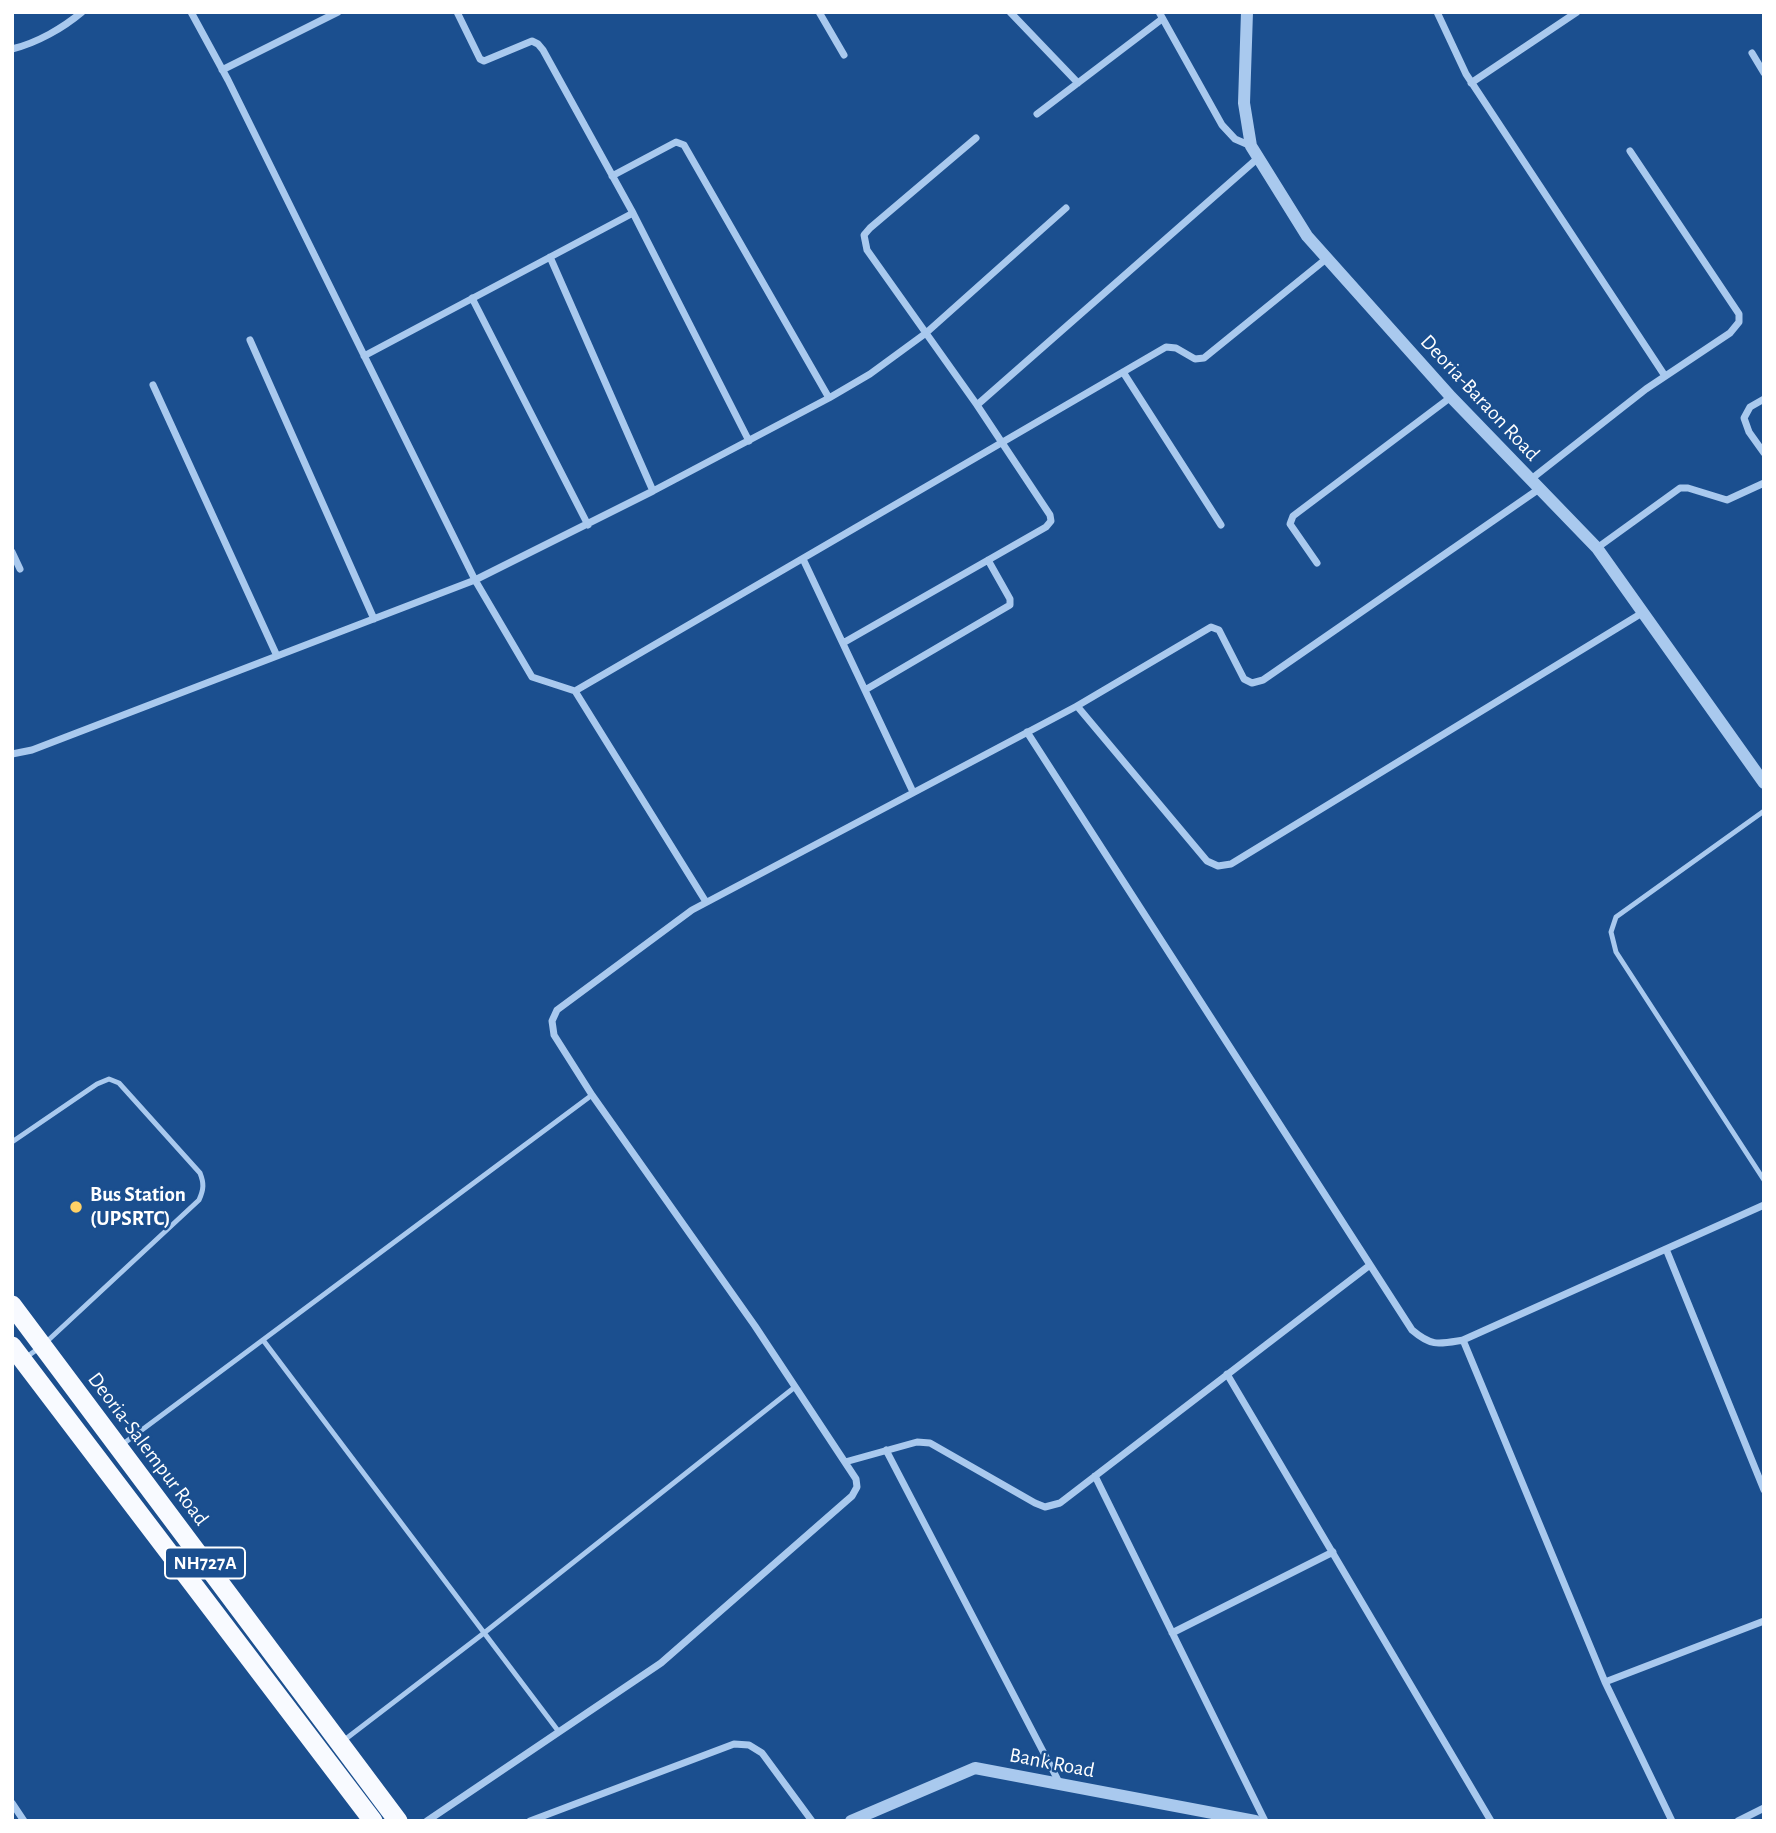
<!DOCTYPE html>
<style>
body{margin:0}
#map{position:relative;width:1776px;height:1833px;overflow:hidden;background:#1b4f8f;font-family:"Alegreya Sans",sans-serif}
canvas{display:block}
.frame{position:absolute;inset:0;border:14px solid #fff;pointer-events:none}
</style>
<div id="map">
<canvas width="1776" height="1833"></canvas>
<div class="frame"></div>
</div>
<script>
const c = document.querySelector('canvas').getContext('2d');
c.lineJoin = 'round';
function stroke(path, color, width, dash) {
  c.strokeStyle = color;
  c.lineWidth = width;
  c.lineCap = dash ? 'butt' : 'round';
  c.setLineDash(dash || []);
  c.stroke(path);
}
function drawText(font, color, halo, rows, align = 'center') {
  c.font = font + ' "Alegreya Sans",sans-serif';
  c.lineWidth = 5;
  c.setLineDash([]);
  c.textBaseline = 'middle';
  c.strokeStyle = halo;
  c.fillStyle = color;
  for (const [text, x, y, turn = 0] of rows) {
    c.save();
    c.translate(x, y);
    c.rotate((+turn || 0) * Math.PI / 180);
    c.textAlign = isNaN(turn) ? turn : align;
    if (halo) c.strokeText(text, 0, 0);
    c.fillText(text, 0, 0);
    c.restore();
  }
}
const service = new Path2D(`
 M1764,811L1616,917L1611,932L1616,952L1764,1180
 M12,1142L97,1084L109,1079L119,1083L200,1173C204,1183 204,1189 199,1200L42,1346L25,1358
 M263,1340L559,1732
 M123,1444L592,1095
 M343,1741L484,1633L795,1387`);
const minor = new Path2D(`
 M191,12L228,80L475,580L532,677L575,691L706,902
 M457,12L480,59L484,61L532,41L538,44L543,50L633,213L749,441
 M819,12L844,55
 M1010,12L1078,83
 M1159,12L1222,125L1235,139L1251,146
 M1437,12L1466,74L1665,376
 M12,49C37,43 63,28 82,12
 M1752,53L1764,73
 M222,70L338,12
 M1471,83L1577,12
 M1037,114L1162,19
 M612,176L676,142L684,145L829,398
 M550,257L653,491
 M472,298L588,525
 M250,340L374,619
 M364,356L633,213
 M1123,372L1221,525
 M153,385L277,656
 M1764,399L1750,407L1744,418L1749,432L1764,453
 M977,405L1258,158
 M1530,480L1646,389L1730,333L1739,322V314L1630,151
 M1597,548L1680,488H1688L1727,500L1764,483
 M12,552L20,569
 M803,559L913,792
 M1317,563L1290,524L1293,516L1451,397
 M843,643L1046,527L1051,521L1050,515L977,405L867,250L864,235L870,228L976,138
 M865,690L1010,605V599L988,560
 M575,691L1166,347L1176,348L1195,359L1204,358L1326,259
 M1077,706L1211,627L1219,630L1244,679L1252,683L1263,680L1539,489
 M1027,732L1412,1330C1432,1347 1439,1344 1463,1340
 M12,754L32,750L475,580L653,491L829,398L870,374L926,333L1066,208
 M1666,1249L1764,1490
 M1227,1374L1491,1821
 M886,1450L1060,1784
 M845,1462L917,1442L930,1443L1035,1503L1045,1507L1060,1503L1370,1265
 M1095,1476L1265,1821
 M1172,1633L1333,1552
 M1605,1682L1463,1340L1764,1205
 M12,1803L24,1821
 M427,1821L661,1663L852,1496L857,1487L856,1479L755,1326L592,1095L554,1035L552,1021L557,1010L692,910L1077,706L1207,861L1218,866L1231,864L1642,613
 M530,1821L734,1744L749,1745L762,1753L812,1821
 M1672,1821L1605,1682L1764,1621
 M1738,1821L1764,1808`);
const tertiary = new Path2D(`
 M1247,12L1244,103L1251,146L1307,236L1451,397L1597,548L1764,783
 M851,1821L975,1768L1255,1821`);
const trunk = new Path2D(`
 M12,1305L398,1821
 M12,1346L373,1821`);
const markers = [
 [76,1207,7,"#ffd166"]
];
const shields = [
 [205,1563,80]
];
const shieldNames = [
 ["NH727A",205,1563]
];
const streetNames = [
 ["Deoria-Baraon Road",1480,398,47],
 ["Deoria-Salempur Road",148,1449,53],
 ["Bank Road",1052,1763,11]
];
const poiNames = [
 ["Bus Station",90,1195],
 ["(UPSRTC)",90,1219]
];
stroke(service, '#a9c9ee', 5);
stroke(minor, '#a9c9ee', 7);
stroke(tertiary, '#a9c9ee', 12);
stroke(trunk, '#f8faff', 19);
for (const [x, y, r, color] of markers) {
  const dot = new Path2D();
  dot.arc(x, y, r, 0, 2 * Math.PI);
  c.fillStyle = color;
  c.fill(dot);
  stroke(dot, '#1b4f8f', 2.5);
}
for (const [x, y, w] of shields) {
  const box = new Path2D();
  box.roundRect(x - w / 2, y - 15.5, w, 31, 5);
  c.fillStyle = '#1b4f8f';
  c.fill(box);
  stroke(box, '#fff', 2);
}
drawText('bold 19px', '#fff', null, shieldNames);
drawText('21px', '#fff', '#1b4f8f', streetNames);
drawText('bold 21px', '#fff', '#1b4f8f', poiNames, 'left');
</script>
